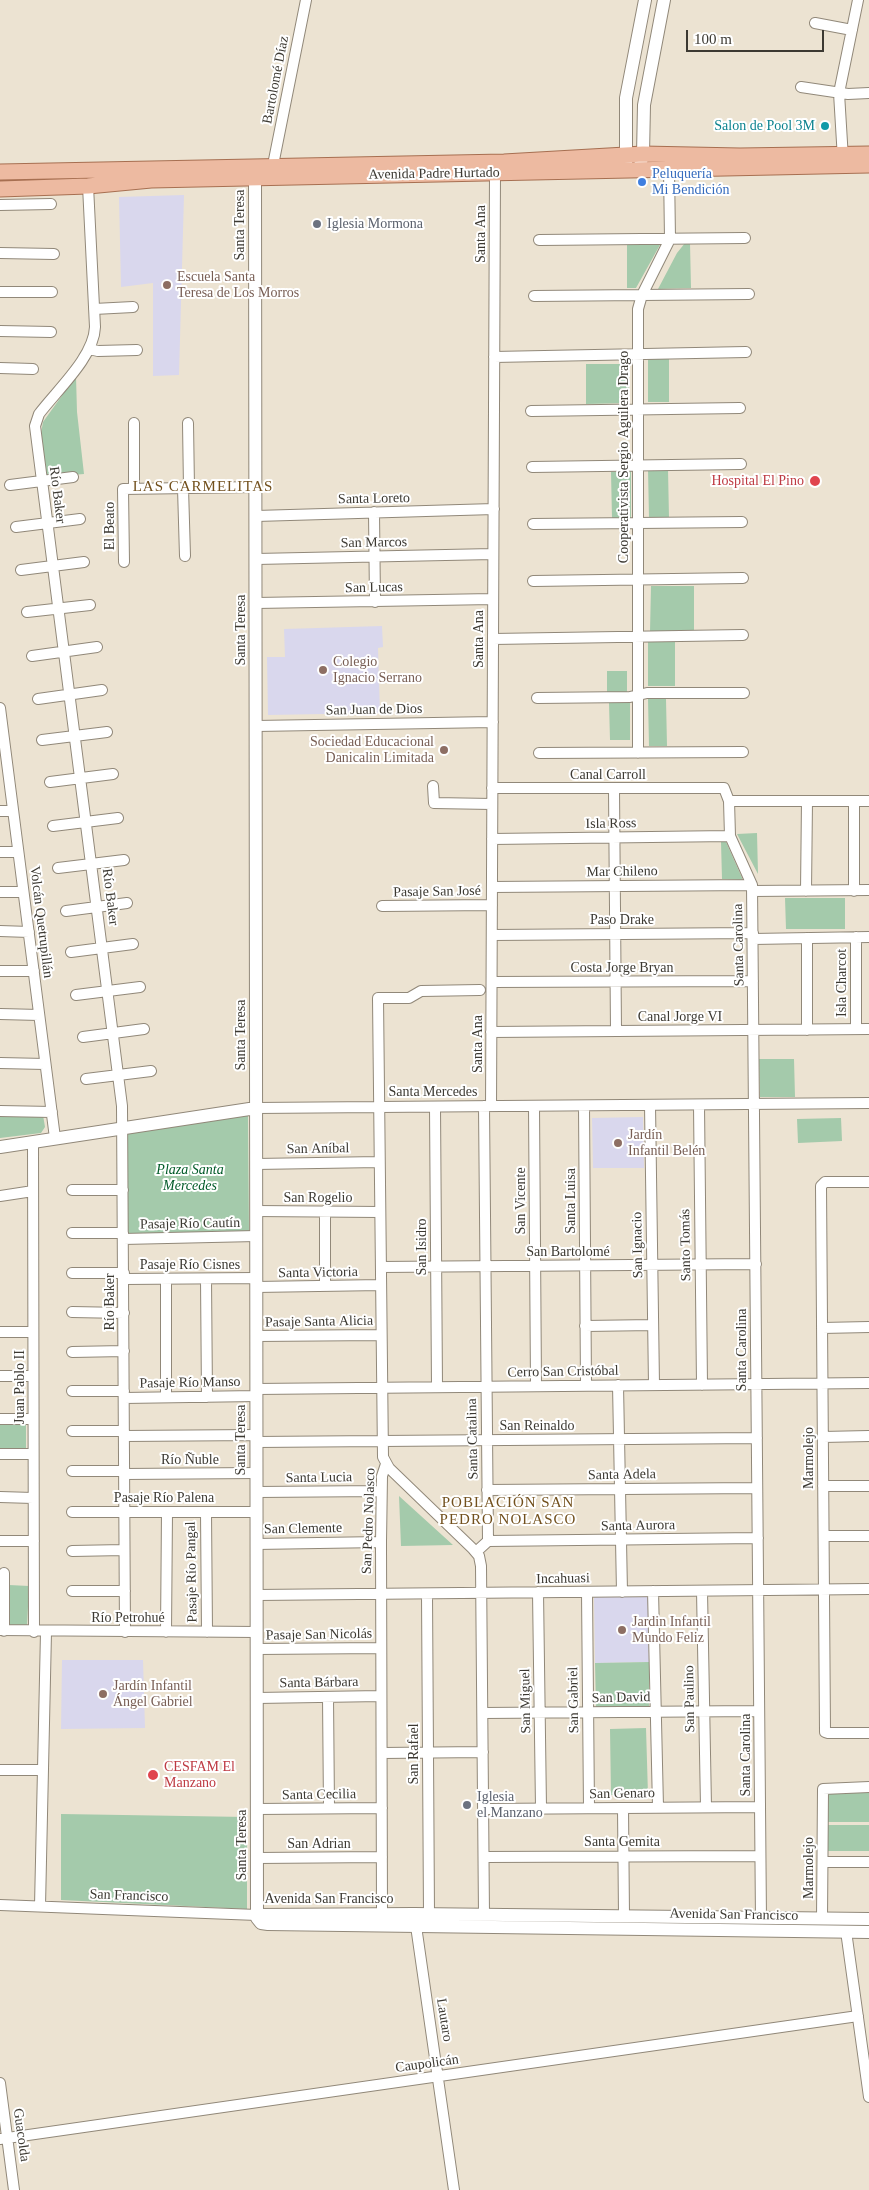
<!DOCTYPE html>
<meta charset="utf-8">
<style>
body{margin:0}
#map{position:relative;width:869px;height:2190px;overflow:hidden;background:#ece3d2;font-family:Georgia,serif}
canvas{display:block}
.scale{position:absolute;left:686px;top:30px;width:138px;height:22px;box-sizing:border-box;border:2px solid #3c3932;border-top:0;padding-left:6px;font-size:15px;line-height:18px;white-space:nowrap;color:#3c3932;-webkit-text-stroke:4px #fff;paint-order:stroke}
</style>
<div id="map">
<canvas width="869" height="2190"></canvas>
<div class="scale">100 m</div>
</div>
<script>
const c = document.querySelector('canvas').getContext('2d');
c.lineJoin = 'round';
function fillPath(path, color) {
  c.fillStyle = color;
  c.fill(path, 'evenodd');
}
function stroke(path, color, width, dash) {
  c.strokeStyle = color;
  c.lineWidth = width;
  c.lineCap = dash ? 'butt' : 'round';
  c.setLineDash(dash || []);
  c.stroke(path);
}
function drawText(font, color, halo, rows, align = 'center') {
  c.font = font + ' Georgia,serif';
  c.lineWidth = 4;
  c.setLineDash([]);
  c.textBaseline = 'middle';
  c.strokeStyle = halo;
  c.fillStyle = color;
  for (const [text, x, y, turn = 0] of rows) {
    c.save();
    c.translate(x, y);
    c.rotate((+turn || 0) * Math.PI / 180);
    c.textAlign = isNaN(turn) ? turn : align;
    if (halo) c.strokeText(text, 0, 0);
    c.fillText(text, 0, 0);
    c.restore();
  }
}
const education = new Path2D(`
 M184,195L179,375L153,376V283L121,287L119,197Z
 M382,626L383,647L378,648L380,713L268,715L267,657H285L284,629Z
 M643,1117L644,1168H593L592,1118Z
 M648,1596L649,1662L595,1663L594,1597Z
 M62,1660H143L145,1728L61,1729Z`);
const green = new Path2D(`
 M661,243L636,288H627V245Z
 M685,243H690L691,288L658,289L677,253Z
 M648,358H669V402H648Z
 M586,364H629V403L586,404Z
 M76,376L77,412L84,474L47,477L41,433L43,422Z
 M648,469H668L669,518H649Z
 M631,471V518H612L611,472Z
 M651,586H694V631L650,632Z
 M648,641H675V686H648Z
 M607,671H627V692H607Z
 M648,699H666L667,746H649Z
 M609,703H630V740H610Z
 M757,833L758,874L737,834Z
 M721,842H726L743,880L722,879Z
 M785,898H845V929H786Z
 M759,1059H794L795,1097H760Z
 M0,1114L43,1115L45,1127L41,1133L0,1138Z
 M248,1115L249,1233L125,1235L126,1129Z
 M841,1118L842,1141L798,1143L797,1119Z
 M0,1421H26V1450L0,1451Z
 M399,1496L453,1545L401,1546Z
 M9,1585L29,1586L27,1627L7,1626Z
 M649,1662V1708H596L595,1663Z
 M646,1728L648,1795H611L610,1729Z
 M826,1790H869V1822H826Z
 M61,1814L247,1817V1909L61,1900Z
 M828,1825H869V1851H828Z`);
const minor = new Path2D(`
 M815,23L852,30
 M801,87L848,94L869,93
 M843,159L839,93L858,0
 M273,165L306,0
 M88,186L95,327C94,357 57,390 39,414L35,426L122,1106L125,1632
 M0,205L51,204
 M539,240L745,238
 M0,253L54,254
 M0,292H52
 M534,296L749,294
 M94,309L133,307
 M0,331L51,332
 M89,349L98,351L137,350
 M494,357L746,352
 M0,368L33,369
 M531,411L740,408
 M134,423V489
 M188,423L189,488
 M532,467L741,464
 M10,485L73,477
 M183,488L185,556
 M374,512L375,602
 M256,516L494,509
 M533,524L742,522
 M16,527L80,519
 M256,559L493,554
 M124,562L123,489L256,487
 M21,570L84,562
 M533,581L743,578
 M256,603L493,599
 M27,612L90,605
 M493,639L743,635
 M32,656L97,647
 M537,698L630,697L647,693H744
 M38,699L102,690
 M0,708L55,1138
 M256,726L493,722
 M42,740L107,732
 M539,753L743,752
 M638,753V309L642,295L670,239L669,169
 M50,782L113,774
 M433,786L434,803L492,804
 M492,788H724L729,801L730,836L752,885L761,1918
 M614,789L616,1031
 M729,801H869
 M854,801V891
 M0,811H13
 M53,826L118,818
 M492,839L730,836
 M0,852H18
 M58,868L124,860
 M492,887L752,885
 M752,891L869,890
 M806,891L807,801
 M0,892H23
 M382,906L492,905
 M66,911L127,903
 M0,931L29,932
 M492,935L753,933
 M856,937V1029
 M807,938V1030
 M753,939L869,937
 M71,952L133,944
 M0,971H34
 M492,982L753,981
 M480,990L421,991L409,998H378L383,1457L389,1468L473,1549L479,1556L481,1566L484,1915
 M76,995L140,987
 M0,1014L39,1015
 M491,1032L869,1029
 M83,1037L144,1029
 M0,1063L45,1064
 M86,1079L151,1071
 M650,1105L654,1385
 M699,1105L702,1385
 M491,1106L495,173
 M534,1106L536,1386
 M584,1106L586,1386
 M435,1107L437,1387
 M256,1108L869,1103
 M0,1111L52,1112
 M33,1142L34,1632
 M256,1164L379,1162
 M869,1182H825L821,1186L825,1732L828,1733H869
 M72,1190H123
 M0,1196L33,1191
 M256,1211L380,1212
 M325,1211V1286
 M72,1233H123
 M123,1239L256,1236
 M381,1267L756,1264
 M72,1273H124
 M124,1279L256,1278
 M166,1279V1397
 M206,1279L207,1397
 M256,1287L381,1285
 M72,1312L124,1313
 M585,1326L653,1325
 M822,1328L869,1327
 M0,1332H33
 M256,1336L381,1335
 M72,1352L124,1351
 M0,1376H33
 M618,1385L622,1592
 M256,1389L869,1383
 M72,1391H124
 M124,1398L256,1396
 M0,1419H33
 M72,1431H124
 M124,1436L256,1435
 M823,1437L869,1436
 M256,1442L757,1438
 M0,1454H33
 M72,1471H124
 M124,1474L256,1473
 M823,1486H869
 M487,1490L757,1488
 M257,1492L381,1491
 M0,1497L33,1498
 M72,1512H257
 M206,1512L207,1632
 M824,1536H869
 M0,1541H34
 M488,1541L758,1538
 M256,1544L381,1542
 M72,1551L124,1550
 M476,1552L488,1541L484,1106
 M72,1591H125
 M653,1591L658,1807
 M702,1591L706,1807
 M538,1592L541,1808
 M587,1592L589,1808
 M427,1594L429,1914
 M257,1595L869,1589
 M0,1630L257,1632
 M4,1631V1573
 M166,1632L167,1512
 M257,1649L381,1648
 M328,1697L329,1808
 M257,1698L381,1696
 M483,1713L759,1711
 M382,1753L483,1752
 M0,1770H42
 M623,1808L624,1916
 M257,1809L382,1808
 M484,1809L760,1807
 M484,1857L760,1856
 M257,1858L382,1857
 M823,1862H869
 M0,1905L257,1915
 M40,1906L46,1632
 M382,1914L381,1542L382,1476L386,1464
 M415,1919L454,2190
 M822,1919L823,1789L869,1787
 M846,1931L869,2097
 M0,2083L14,2190
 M0,2139L858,2016`);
const tertiary = new Path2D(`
 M626,163V98L645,0
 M639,170L643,154L644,105L664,0
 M260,172L255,178L257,1918L261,1923L268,1924L869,1932
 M0,1147L256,1108
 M257,1915L414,1914L869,1919`);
const primary = new Path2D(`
 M0,172L504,162L643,154L740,156L869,154
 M0,189L88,186L151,180L869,165`);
const markers = [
 [825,126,5,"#0f9aa8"],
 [642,182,5,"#3f7fe0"],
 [317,224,5,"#6b7280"],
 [167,285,5,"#8d6e63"],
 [815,481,6,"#e0444e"],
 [323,670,5,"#8d6e63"],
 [444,750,5,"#8d6e63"],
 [618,1143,5,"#8d6e63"],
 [622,1630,5,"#8d6e63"],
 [103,1694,5,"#8d6e63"],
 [153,1775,6,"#e0444e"],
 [467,1805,5,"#6b7280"]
];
const streetNames = [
 ["Bartolomé Díaz",276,80,-79],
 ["Avenida Padre Hurtado",434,174,-1],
 ["Santa Teresa",240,225,-90],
 ["Santa Ana",481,234,-90],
 ["Cooperativista Sergio Aguilera Drago",624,457,-90],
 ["Río Baker",57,495,83],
 ["Santa Loreto",374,499,-1],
 ["El Beato",110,526,-90],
 ["San Marcos",374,543,-1],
 ["San Lucas",374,588,-1],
 ["Santa Teresa",241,630,-90],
 ["Santa Ana",479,639,-90],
 ["San Juan de Dios",374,710,-1],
 ["Canal Carroll",608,775],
 ["Isla Ross",611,824,-1],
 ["Mar Chileno",622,872,-1],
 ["Pasaje San José",437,892,-1],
 ["Río Baker",110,897,83],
 ["Paso Drake",622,920],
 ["Volcán Quetrupillán",41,922,83],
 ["Santa Carolina",739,945,-91],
 ["Costa Jorge Bryan",622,968],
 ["Isla Charcot",842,983,-90],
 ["Canal Jorge VI",680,1017],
 ["Santa Teresa",241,1035,-90],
 ["Santa Ana",478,1044,-90],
 ["Santa Mercedes",433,1092],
 ["San Aníbal",318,1149,-1],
 ["San Rogelio",318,1198],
 ["San Vicente",521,1201,-90],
 ["Santa Luisa",571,1201,-90],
 ["Pasaje Río Cautín",190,1224,-1],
 ["San Ignacio",638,1245,-91],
 ["Santo Tomás",686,1245,-91],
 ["San Isidro",422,1247,-90],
 ["San Bartolomé",568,1252],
 ["Pasaje Río Cisnes",190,1265],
 ["Santa Victoria",318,1273,-1],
 ["Río Baker",110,1302,-90],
 ["Pasaje Santa Alicia",319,1322,-1],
 ["Santa Carolina",742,1350,-90],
 ["Cerro San Cristóbal",563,1372,-1],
 ["Pasaje Río Manso",190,1383,-1],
 ["Juan Pablo II",20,1387,-90],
 ["San Reinaldo",537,1426],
 ["Santa Catalina",473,1439,-91],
 ["Santa Teresa",241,1440,-90],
 ["Marmolejo",809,1458,-90],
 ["Río Ñuble",190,1460],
 ["Santa Adela",622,1475,-1],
 ["Santa Lucia",319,1478,-1],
 ["Pasaje Río Palena",164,1498],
 ["San Pedro Nolasco",369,1521,-88],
 ["Santa Aurora",638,1526,-1],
 ["San Clemente",303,1529,-1],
 ["Pasaje Río Pangal",192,1572,-91],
 ["Incahuasi",563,1579,-1],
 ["Río Petrohué",128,1618],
 ["Pasaje San Nicolás",319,1635,-1],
 ["Santa Bárbara",319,1683,-1],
 ["San David",621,1698,-1],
 ["San Paulino",690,1699,-91],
 ["San Gabriel",574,1700,-91],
 ["San Miguel",526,1701,-91],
 ["San Rafael",414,1754,-90],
 ["Santa Carolina",746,1755,-90],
 ["San Genaro",622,1794,-1],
 ["Santa Cecilia",319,1795,-1],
 ["Santa Gemita",622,1842],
 ["San Adrian",319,1844],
 ["Santa Teresa",242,1845,-90],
 ["Marmolejo",809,1868,-90],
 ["San Francisco",129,1896,2],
 ["Avenida San Francisco",329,1899],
 ["Avenida San Francisco",734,1915,1],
 ["Lautaro",444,2020,81],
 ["Caupolicán",427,2064,-8],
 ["Guacolda",21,2135,82]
];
const cultureNames = [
 ["Salon de Pool 3M",815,126]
];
const shopNames = [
 ["Peluquería",652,174],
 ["Mi Bendición",652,190]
];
const worshipNames = [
 ["Iglesia Mormona",327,224],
 ["Iglesia",477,1797],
 ["el Manzano",477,1813]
];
const educationNames = [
 ["Escuela Santa",177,277],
 ["Teresa de Los Morros",177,293],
 ["Colegio",333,662],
 ["Ignacio Serrano",333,678],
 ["Sociedad Educacional",434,742,"right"],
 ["Danicalin Limitada",434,758,"right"],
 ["Jardín",628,1135],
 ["Infantil Belén",628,1151],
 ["Jardin Infantil",632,1622],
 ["Mundo Feliz",632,1638],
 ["Jardín Infantil",113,1686],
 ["Ángel Gabriel",113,1702]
];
const healthNames = [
 ["Hospital El Pino",804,481],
 ["CESFAM El",164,1767,"left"],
 ["Manzano",164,1783,"left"]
];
const parkNames = [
 ["Plaza Santa",190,1170],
 ["Mercedes",190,1186]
];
const neighbourhoodNames = [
 ["LAS CARMELITAS",203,487],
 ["POBLACIÓN SAN",508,1503],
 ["PEDRO NOLASCO",508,1520]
];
fillPath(education, '#d9d7ed');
fillPath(green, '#a4caab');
stroke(minor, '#918879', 12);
stroke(tertiary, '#918879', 14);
stroke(primary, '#a76f51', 17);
stroke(minor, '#fff', 10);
stroke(tertiary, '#fff', 12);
stroke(primary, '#edbaa1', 15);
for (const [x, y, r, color] of markers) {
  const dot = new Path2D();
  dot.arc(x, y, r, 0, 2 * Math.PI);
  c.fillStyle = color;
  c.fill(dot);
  stroke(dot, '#fff', 2);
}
drawText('14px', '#3c3932', '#fff', streetNames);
drawText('14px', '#0d838f', '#fff', cultureNames, 'right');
drawText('14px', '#366cbe', '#fff', shopNames, 'left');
drawText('14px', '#5b616d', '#fff', worshipNames, 'left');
drawText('14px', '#785e54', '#fff', educationNames, 'left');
drawText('14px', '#be3a42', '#fff', healthNames, 'right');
drawText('italic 14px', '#005a28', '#fff', parkNames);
c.letterSpacing = '1px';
drawText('15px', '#72501d', '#fff', neighbourhoodNames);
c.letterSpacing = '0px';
</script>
